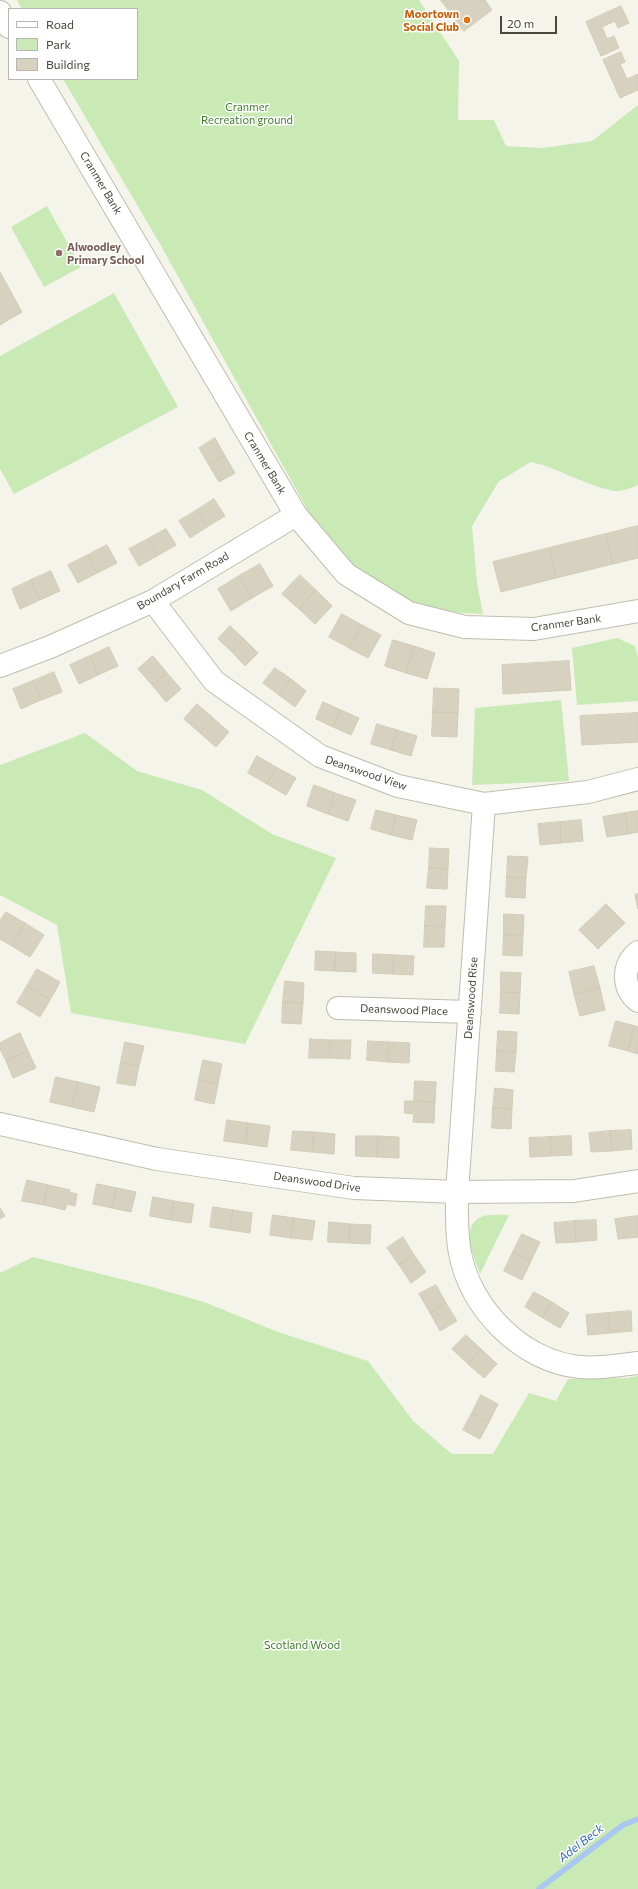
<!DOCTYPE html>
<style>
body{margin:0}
#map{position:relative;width:638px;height:1889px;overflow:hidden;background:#f5f4eb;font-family:Commissioner,sans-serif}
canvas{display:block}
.legend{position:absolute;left:8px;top:8px;width:130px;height:72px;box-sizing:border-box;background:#fff;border:1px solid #b7b5b0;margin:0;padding:5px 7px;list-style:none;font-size:12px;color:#4a4639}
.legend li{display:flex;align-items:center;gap:8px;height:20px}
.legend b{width:20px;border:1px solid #b7b5b0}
.scale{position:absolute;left:500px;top:16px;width:57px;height:18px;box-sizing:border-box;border:2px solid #4a4639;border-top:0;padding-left:5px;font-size:12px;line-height:14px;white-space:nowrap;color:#4a4639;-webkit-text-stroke:3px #fff;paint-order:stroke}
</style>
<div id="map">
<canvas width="638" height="1889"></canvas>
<ul class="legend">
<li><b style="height:5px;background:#fff"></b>Road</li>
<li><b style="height:11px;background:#c9e9b5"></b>Park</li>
<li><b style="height:11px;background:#d7d2c0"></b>Building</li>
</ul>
<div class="scale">20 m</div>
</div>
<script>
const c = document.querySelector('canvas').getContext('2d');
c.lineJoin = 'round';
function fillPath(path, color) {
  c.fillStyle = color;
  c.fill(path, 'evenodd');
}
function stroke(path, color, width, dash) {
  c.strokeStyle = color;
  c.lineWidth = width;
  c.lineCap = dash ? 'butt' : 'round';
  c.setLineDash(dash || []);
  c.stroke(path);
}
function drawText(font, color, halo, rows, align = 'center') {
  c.font = font + ' Commissioner,sans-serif';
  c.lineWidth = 3;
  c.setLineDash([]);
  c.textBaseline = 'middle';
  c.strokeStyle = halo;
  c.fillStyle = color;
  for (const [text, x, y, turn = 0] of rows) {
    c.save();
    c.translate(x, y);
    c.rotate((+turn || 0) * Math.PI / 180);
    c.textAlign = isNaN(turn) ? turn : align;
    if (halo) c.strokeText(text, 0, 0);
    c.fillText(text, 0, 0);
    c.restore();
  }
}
const green = new Path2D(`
 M17,0H419L459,61L458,120H494L506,146L543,148L592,141L638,105V485C632,488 620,492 614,491C586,486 559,468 531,462L499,481L472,526L477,583L483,614C467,613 450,613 434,609C377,595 338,556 307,509L160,244L63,79H137V9H22Z
 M47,206L81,267L44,287L11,227Z
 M114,293L178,407L14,494L0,469V356Z
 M617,638L635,646L638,657V701L577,705L572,648Z
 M561,700L569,781L472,785L475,708Z
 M85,733L137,771L202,790L272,834L336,858L245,1044L71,1013L57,925L0,895V765Z
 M509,1215L480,1274C475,1259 459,1227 481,1217C488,1214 500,1215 509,1215Z
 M33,1257L145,1285L204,1302L278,1332L368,1361L414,1422L452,1454H493L529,1393L556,1401L568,1379L627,1378L638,1376V1889H0V1273Z`);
const stream = new Path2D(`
 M539,1889L623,1825L638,1819`);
const building = new Path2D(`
 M441,0H485L492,10L464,31Z
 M621,6L629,23L618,28L615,21L602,27L607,39L614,36L619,48L601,56L586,22Z
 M621,52L625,62L620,64L627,79L638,74V90L620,98L603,60Z
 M0,272L22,312L0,325Z
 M215,438L225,456L209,465L199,448Z
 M225,456L235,473L219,482L209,465Z
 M214,499L225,516L207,527L197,510Z
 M197,510L207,527L190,538L179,521Z
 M638,526V558L613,564L606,534Z
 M166,529L176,545L157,556L148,539Z
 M606,534L613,564L556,578L549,548Z
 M148,539L157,556L139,566L129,549Z
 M107,545L117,563L97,573L88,555Z
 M549,548L556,578L501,592L493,562Z
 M88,555L97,573L78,583L68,565Z
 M260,564L273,586L252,598L239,576Z
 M51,571L60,591L40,600L31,580Z
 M300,575L316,590L299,609L282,594Z
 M239,576L252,598L231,611L218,589Z
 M31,580L40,600L20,609L12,589Z
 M316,590L332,606L315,624L299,609Z
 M342,614L362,625L349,648L329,637Z
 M362,625L381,635L368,658L349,648Z
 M230,626L244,639L232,652L218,639Z
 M244,639L258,653L245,666L232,652Z
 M393,640L414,646L406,673L385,666Z
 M414,646L435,653L427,679L406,673Z
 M109,647L118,666L98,675L90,656Z
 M90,656L98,675L79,684L70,665Z
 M153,656L167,673L152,685L138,669Z
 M569,661L571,690L503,694L502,665Z
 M275,668L291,679L279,695L263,683Z
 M54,672L62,692L41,700L33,681Z
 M167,673L181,689L166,702L152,685Z
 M291,679L306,691L295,707L279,695Z
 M33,681L41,700L21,709L13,689Z
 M434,688L459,689L458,713L433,712Z
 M323,702L341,710L333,727L316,719Z
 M197,704L213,718L200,733L184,719Z
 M341,710L359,718L351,735L333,727Z
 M433,712L458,713L457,737L432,736Z
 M638,713V742L582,745L580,716Z
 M213,718L229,732L216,747L200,733Z
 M377,724L397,730L391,750L371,744Z
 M397,730L417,736L411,756L391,750Z
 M257,756L276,767L267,784L248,773Z
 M276,767L296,778L286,795L267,784Z
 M314,785L335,793L328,814L307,806Z
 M335,793L356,800L348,821L328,814Z
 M376,810L396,815L391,835L371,829Z
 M638,811V832L628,834L625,813Z
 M625,813L628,834L607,837L603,817Z
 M396,815L417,820L412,840L391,835Z
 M581,820L583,841L561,843L560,822Z
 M560,822L561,843L540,845L538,824Z
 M430,848L449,849L448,869L429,868Z
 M508,856L528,857L526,878L507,877Z
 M429,868L448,869L447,889L427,888Z
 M507,877L526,878L525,898L506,897Z
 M638,894V909L635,895Z
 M606,904L625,923L611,936L593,917Z
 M426,906H446L445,927L425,926Z
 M6,912L25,923L12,946L0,939V921Z
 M504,914L524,915L523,935H504Z
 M593,917L611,936L598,949L579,930Z
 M25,923L44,935L30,957L12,946Z
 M425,926L445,927L444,947H424Z
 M504,935H523L522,956L503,955Z
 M316,951L336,952L335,971L315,970Z
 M336,952L356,953V972L335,971Z
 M373,954L394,955L393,974L373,973Z
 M394,955L414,956L413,975L393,974Z
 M594,966L600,988L574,994L569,972Z
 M37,969L60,982L50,1000L27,986Z
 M501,972L521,973L520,993L501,992Z
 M285,981L304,983L303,1003L283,1002Z
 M27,986L50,1000L40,1017L17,1003Z
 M600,988L605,1010L580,1016L574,994Z
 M501,992L520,993L519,1014L500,1013Z
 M283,1002L303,1003L301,1024L282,1023Z
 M616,1021L635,1026L628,1051L609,1046Z
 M635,1026L638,1027V1054L628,1051Z
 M498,1031L517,1032L516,1052L497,1051Z
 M20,1033L28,1051L6,1061L0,1049V1043Z
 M310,1039L330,1040V1058H309Z
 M330,1040H351L350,1059L330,1058Z
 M368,1041L389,1042L388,1062L367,1060Z
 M125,1042L144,1046L139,1066L121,1062Z
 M389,1042L410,1043L409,1063L388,1062Z
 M28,1051L36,1068L13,1078L6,1061Z
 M497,1051L516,1052L514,1072L496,1071Z
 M203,1060L222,1064L218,1084L199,1080Z
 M121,1062L139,1066L135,1086L117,1083Z
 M56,1077L78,1082L72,1107L50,1102Z
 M199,1080L218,1084L214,1104L195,1100Z
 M415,1081L436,1082L435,1102L414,1101Z
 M78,1082L100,1087L94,1112L72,1107Z
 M495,1088L513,1090L512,1109L493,1108Z
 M405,1101L435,1102L434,1123L413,1122L414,1114L405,1113Z
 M493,1108L512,1109L511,1129L492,1128Z
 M227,1120L248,1123L246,1144L224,1141Z
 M248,1123L270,1126L267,1147L246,1144Z
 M631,1130L632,1149L612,1151L610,1131Z
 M293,1131L314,1132L312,1152L291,1150Z
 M610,1131L612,1151L591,1152L589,1133Z
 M314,1132L335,1134L334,1154L312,1152Z
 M356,1136H378L377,1157L356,1156Z
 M378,1136L399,1137V1158L377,1157Z
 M571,1136L572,1155L551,1156L550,1137Z
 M550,1137L551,1156L530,1157L529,1138Z
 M27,1180L48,1185L44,1205L22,1201Z
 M97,1184L117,1188L112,1208L93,1204Z
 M48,1185L70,1190L69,1192L77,1194L75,1206L67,1204L65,1210L44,1205Z
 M117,1188L136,1192L131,1212L112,1208Z
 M153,1197L174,1201L171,1220L150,1216Z
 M174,1201L194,1204L191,1223L171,1220Z
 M213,1207L233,1210L230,1230L210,1227Z
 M0,1208L5,1216L0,1219Z
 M233,1210L252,1213L250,1233L230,1230Z
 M273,1215L294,1218L291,1238L270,1235Z
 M638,1216V1237L618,1239L615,1219Z
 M294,1218L315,1221L312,1240L291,1238Z
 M596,1220L597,1240L576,1242L575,1221Z
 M575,1221L576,1242L556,1243L554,1223Z
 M329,1222L350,1224L349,1243L328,1242Z
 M350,1224L371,1225L370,1244L349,1243Z
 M522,1234L540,1242L531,1261L513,1252Z
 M403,1237L414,1255L399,1265L387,1248Z
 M513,1252L531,1261L522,1280L504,1271Z
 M414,1255L426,1272L411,1283L399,1265Z
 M436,1285L446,1303L430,1313L419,1294Z
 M534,1292L552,1302L543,1318L525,1307Z
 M552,1302L569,1313L560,1328L543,1318Z
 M446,1303L457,1321L440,1331L430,1313Z
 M631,1311L632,1331L610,1333L608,1313Z
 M608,1313L610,1333L588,1335L586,1315Z
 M466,1335L481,1349L468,1364L452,1349Z
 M481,1349L497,1364L484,1378L468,1364Z
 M481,1395L498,1404L489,1422L472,1413Z
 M472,1413L489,1422L480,1439L463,1430Z`);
const minor = new Path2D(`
 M0,12L9,27
 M39,79L296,515L346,574L409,613L465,627L534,629L638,611
 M153,601L214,681L320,756L398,786L484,804L588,792L638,779
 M0,666L50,647L153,601L296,515
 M484,804L457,1192C457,1212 456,1233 460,1253C470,1309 523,1362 580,1367C599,1369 619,1365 638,1363
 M638,952C622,965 622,988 638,1001
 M338,1008L470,1012
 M0,1124L157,1159L354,1188L457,1192L574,1191L638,1181`);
const markers = [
 [467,20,4,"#e8710a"],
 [59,253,4,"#8d6e63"]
];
const foodNames = [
 ["Moortown",459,14],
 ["Social Club",459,27]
];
const parkNames = [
 ["Cranmer",247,107],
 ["Recreation ground",247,120],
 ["Scotland Wood",302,1645]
];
const streetNames = [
 ["Cranmer Bank",101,183,59],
 ["Cranmer Bank",265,463,59],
 ["Boundary Farm Road",183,581,-30],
 ["Cranmer Bank",566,623,-8],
 ["Deanswood View",366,773,19],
 ["Deanswood Rise",471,998,-86],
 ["Deanswood Place",404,1010,2],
 ["Deanswood Drive",317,1182,8]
];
const educationNames = [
 ["Alwoodley",67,247],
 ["Primary School",67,260]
];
const waterNames = [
 ["Adel Beck",581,1843,-38]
];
fillPath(green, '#c9e9b5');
stroke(stream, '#a9c8f1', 5.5);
fillPath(building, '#d7d2c0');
stroke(building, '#d2cbb4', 1);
stroke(minor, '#c1bdad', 24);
stroke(minor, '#fff', 22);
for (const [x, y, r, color] of markers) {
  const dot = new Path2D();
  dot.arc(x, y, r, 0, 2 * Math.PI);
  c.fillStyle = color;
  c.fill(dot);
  stroke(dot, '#fff', 1.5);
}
drawText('bold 11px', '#c56008', '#fff', foodNames, 'right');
drawText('11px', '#3d7c2b', '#fff', parkNames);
drawText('11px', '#4a4639', '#fff', streetNames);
drawText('bold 11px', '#785e54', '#fff', educationNames, 'left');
drawText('italic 12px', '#3169b6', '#fff', waterNames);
</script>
